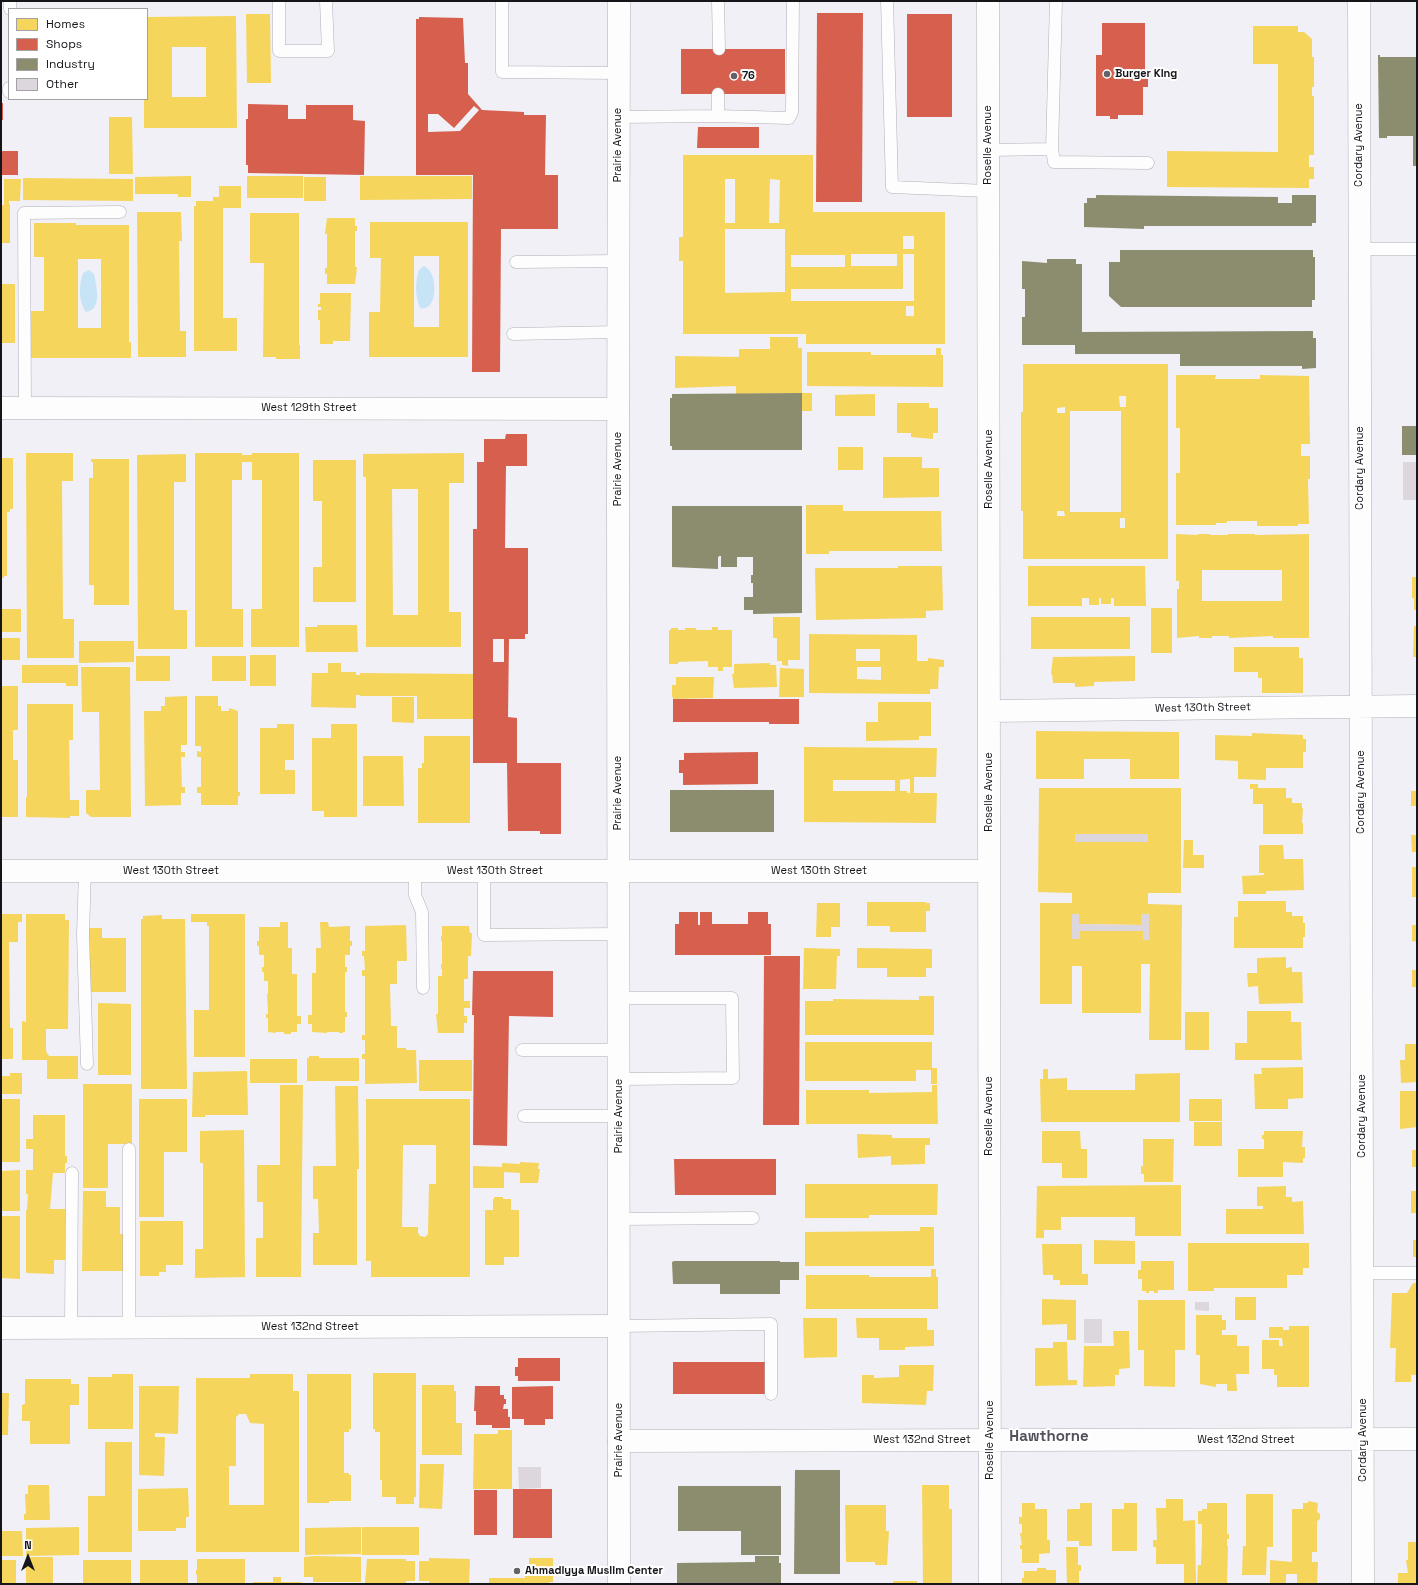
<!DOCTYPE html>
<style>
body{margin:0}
#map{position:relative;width:1418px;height:1585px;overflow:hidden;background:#f0f0f6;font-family:"Space Grotesk",sans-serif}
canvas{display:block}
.frame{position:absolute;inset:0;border:2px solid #16151a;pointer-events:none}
.legend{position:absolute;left:8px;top:8px;width:140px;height:92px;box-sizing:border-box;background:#fff;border:1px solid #a2a1a3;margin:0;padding:5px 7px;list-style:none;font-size:12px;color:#16151a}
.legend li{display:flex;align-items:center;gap:8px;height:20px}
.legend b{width:20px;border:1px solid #a2a1a3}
.north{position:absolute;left:8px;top:1537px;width:40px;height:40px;-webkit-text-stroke:3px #fff;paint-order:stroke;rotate:0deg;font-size:11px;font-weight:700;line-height:16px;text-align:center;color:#16151a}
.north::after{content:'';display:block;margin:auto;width:14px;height:18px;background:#16151a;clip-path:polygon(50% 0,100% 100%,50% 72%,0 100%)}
</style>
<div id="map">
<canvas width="1418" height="1585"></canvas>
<div class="frame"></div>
<ul class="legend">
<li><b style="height:11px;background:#f6d55c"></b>Homes</li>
<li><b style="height:11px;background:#d6604d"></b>Shops</li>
<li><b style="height:11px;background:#8c8c6e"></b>Industry</li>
<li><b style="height:11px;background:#ddd6dc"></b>Other</li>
</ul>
<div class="north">N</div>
</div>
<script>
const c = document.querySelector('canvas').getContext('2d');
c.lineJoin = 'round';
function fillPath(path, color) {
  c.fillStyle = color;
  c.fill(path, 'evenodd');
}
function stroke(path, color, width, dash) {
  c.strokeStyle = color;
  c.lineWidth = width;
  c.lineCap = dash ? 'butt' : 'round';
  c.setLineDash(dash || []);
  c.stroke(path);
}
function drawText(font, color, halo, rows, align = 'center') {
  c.font = font + ' "Space Grotesk",sans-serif';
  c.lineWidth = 4;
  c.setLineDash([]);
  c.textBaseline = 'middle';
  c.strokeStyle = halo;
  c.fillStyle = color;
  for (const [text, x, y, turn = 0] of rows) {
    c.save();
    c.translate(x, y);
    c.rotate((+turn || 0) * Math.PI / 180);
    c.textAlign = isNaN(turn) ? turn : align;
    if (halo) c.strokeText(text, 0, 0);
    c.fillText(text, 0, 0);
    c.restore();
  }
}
const water = new Path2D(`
 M424,266C439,272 438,313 420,308C415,295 415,283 419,270Z
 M89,270L94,274C96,286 103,309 86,312C78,301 79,285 83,273Z`);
const homes = new Path2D(`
 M246,14H270L271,83H247Z
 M236,16L237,128H144V99H147V17ZM172,47H206V97H172Z
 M1253,26H1298V32H1304L1312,39V57H1314V87H1312V96H1314V155H1309V167H1314V179H1309V188L1167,187V151L1278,152V64H1253Z
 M109,117H132L133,174H109Z
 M683,155H813V212H945V344H806V334H683V261H679V237H683ZM725,179H735V223H725ZM770,179L780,180L779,223H769ZM725,229H785V292L725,293ZM903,236H914V249H903ZM851,254H897V266H851ZM903,254H914V301H791V289H903ZM791,255H845V267H791ZM906,306H914V316H906Z
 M191,176V197H178V194H135V177Z
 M247,176H303V198H247Z
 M360,176H472V199L360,200Z
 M304,177H326V201H304Z
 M23,178L133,179V201L23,200Z
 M4,179H21L20,201H9V204H10V243H1V205H4Z
 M219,186H241V208H223V318H237V351H194V206H196V201H213V197H219Z
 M137,212H181L182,241H179L180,331H186V357H138Z
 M250,213H299V345H300V359H276V357H263L264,263H250Z
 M327,218H355V226H357V231H355V267H357L355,284H327V274H325V268H327V234H325Z
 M370,222H468V357H369V312H380L381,258H370ZM414,256H439V327H414Z
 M34,223H76V225H129V342H131V358H31V311H44V257H34ZM78,259H101V328H78Z
 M1,284H15V343H1Z
 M320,293H351L350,341H333V344H320V320H318V310H321V307H318V304H320Z
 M770,337H798V348H802V393L736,394V386L675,388V356L739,357V349H770Z
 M936,348H941V355H943V387L807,386V352H871V355H936Z
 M1023,364H1168V559H1023V511H1021V412H1023ZM1119,396H1126V407H1120ZM1065,407V413H1057V408ZM1070,411H1121V512H1070ZM1057,511H1064L1065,516H1057ZM1120,518H1125V528H1120Z
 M1176,375H1216L1215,379H1260V375L1309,376L1310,444H1301V456H1310V479H1308L1309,524H1298V526H1257V521H1227V523H1216V525H1176V473H1180V428H1176Z
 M802,393H812V411H802Z
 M875,394V416H835V395Z
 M897,403H929V408H938V433H933V439L911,437V433H897Z
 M838,447H863V470H838Z
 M26,453H73V481H62L63,619H74V658H27Z
 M195,453H242V480H232V609H243V647H195Z
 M252,453H299V647H251V609H262V480H252V462H242V455H252Z
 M464,453V483H449V612H461V647H366V477H363V454ZM392,489H418V615H393Z
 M186,454V482H174V610H187V649H138L137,455Z
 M883,457H922V468H939V497L883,498Z
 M1,458H13V509H10V512H7V576H4V578H1Z
 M91,459H129V605H94V585H89V478H93V462H91Z
 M313,460H356V602H313V567H322V501H313Z
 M806,505H843V511H941L942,551H829V554H806Z
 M1176,534L1198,535V534H1210V535H1228V534H1255V535L1309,534V638H1273V636L1229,638V636H1212V638H1199V636L1177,638V589H1179V581H1176ZM1202,570H1282V601H1202Z
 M898,566H942L943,610L926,611V618L816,620L815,568H898Z
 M1028,566H1145L1146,606H1114V598H1111V604H1101V598H1099V605H1089V598H1082V606H1028Z
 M1412,577H1417V610H1414V598H1412Z
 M1151,608H1172V653H1151Z
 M1,609H21V632H1Z
 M773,617H800V660H788V666L782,665V661H777V638H773Z
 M1031,617H1130V649H1031Z
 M317,625H357L358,652H306L305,627H317Z
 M1414,626H1417V657H1413Z
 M712,627H718V630H732V667H723V671H718V667H708V661L678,662V664H669V630H671V628H678V630H685V628H696V630H712Z
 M809,634L917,635V661H928V658L944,660V667H939L938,689H930V694L809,693ZM856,649H880V661H856ZM857,667H881V680L857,679Z
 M1,638H20V660H1Z
 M79,641H134V662L79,663Z
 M1234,647H1299V658H1303V693H1262V678H1258V672H1234Z
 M250,655H276V686H250Z
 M136,656H170V681H136Z
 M212,656H246V681H212Z
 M1135,656V681L1094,682V686L1075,687V683H1053L1052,674H1051L1053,657Z
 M328,663H341V672H356V675H360V673L473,674V719H417V696H360V695H356V708L311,707L312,673H328Z
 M770,663V665H776L777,687L734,688L732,674H734V664Z
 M22,665H78V686H66V683H22Z
 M81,667H130L131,817H91L86,813V790H100L99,712H82Z
 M780,668L804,669V697H779Z
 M676,677H714L713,698L673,699V697H672V685H676Z
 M1,686H18V730H13V760H18V817H1Z
 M187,696V745H181V752H185V757H181L182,787H185V793H181V805L145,806L144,711H161V706H165V697Z
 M195,696H218V706H221V711H229V708L238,711V792H240V796H238V805H201V793H197V787H201V757H197V751L201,752V746H195Z
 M392,697H414V723L392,722Z
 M878,702H931V736H919V740L866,741V722H878Z
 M27,704H73V740H69L70,800H79V816H70V818L26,817V797H27Z
 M277,724H294V760H285V770H295V794H260V728H277Z
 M331,724H357V817H324V811H312V738H331Z
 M1036,731L1179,732V779H1130V759H1084V779H1036Z
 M1252,733L1303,735V739H1306V752H1303V768H1266V780L1238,779V761L1215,760V735L1252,736Z
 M424,736H470V823H418V768H422V763H424Z
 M804,747L937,748L936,777H914V793H937L936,823L804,822ZM907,779H910V793H907V791H900V780ZM833,780H895V791H833Z
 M363,756H403L404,806H363Z
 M1250,784H1258V788H1286V798H1292V803H1302V808H1303L1302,823H1303V834H1263V804H1253V789H1250Z
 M1039,788H1181V893H1148V904L1182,905L1181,1040H1149L1150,964H1141V1013H1082V966H1072V1004H1040V903H1072V893L1038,892ZM1075,834H1148V842H1075ZM1072,914H1079V924L1141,925V914H1149V940H1143V931H1080V939H1072Z
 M1411,791H1417V806H1411Z
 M1411,835H1417V852H1412Z
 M1184,840H1193V855H1204V868H1183Z
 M1259,845H1283L1284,859H1303L1304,890L1266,891V894H1243L1242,876L1264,875V873H1259Z
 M1412,867H1417V897H1412Z
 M1238,901H1286V912H1292V916H1303V923H1305V937H1303V948H1234V917H1238Z
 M867,902H926V903H930V911H926V932H890V926H867Z
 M817,903H840V927H831V937H816Z
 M1,914H22V922H18V942H9L10,1028H13V1059H1Z
 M26,914H65V920H69L68,1029H46V1051L49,1056H78V1079H47V1060H22V1021L26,1022Z
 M191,914H245V1057H194V1010H209V926H207V922H191Z
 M162,915V919H185L187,1089H141V919H143V916Z
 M280,922H288V948H292V974H297V1016H301V1024H297V1032H291V1034H284V1032H276V1033L268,1032V1018H266V1014H268L267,994H268V981H264V972H262V967H264V955H259V946H257V941H259V927H280Z
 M320,922H328L329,927L350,926V941H352V946H350V955H345V967H347V972H345V1012H347V1017H345V1032H343V1033H339V1032H327V1033L312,1032V1024H308V1015H312V973H316V948H321Z
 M406,925L407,961H397V984H390L391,1026H397V1048H406V1050H416L417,1083L365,1084V1059H362V1054H365V1040H362V1035H365V976H362V970H365L364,956H362V951H365V926Z
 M1412,925H1417V942L1412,941Z
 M442,926H469L470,933H472L471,956H468V979H464V1001H470V1008H464V1016H467V1023H464V1033H438L436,1014H438V976H442V969H441V964H442V941H441V936H442Z
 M87,928H102V938H126V992H90V954H87Z
 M804,948L840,949V956H837L836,989H803Z
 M857,948L932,949V968H926V977H887V968H857Z
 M1286,957V968L1292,967V972H1302L1303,1003L1259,1004L1258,986L1248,987L1247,973H1257V958Z
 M1412,970H1417V987H1412Z
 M919,996H934V1035H805V1001H833V999L919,1000Z
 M98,1003L131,1004V1075H98Z
 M1247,1011H1291V1022H1301L1302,1060H1235V1043H1247Z
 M1185,1012H1209V1050H1185Z
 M805,1042H932V1068H937V1084H931V1070H916V1081H805Z
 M1405,1044H1417V1082L1401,1083L1400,1060H1405Z
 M309,1056H319V1058H359V1081H307V1058H309Z
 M250,1059H297V1083H250Z
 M419,1060H472V1091H419Z
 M1303,1067V1098L1288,1099V1109H1255L1254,1074H1262L1261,1068Z
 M1043,1069H1048V1079L1067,1078V1090H1135V1074L1180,1073V1122H1041L1040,1079H1043Z
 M247,1071L248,1115H205V1117H192L193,1072Z
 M10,1073H22V1094H1V1076H10Z
 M83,1084H132V1144H108V1188H83Z
 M280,1085H303L301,1277H256V1238H263V1202H257V1165H280Z
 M932,1085H937L938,1124H806V1090H869V1093L932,1092Z
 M335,1086H358L359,1169H357V1265H313V1233H319L318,1199H313V1166H336Z
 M1400,1091H1417V1127L1400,1129Z
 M1,1099H20V1162H1Z
 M139,1099H187V1152H164V1217H139Z
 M366,1099H470V1277H371V1261H366ZM403,1145H436V1184H429L428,1234L425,1237L420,1236L418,1233V1227H402Z
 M1189,1099H1222V1121H1189Z
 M33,1115H65V1156H67V1163H65V1173H53L50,1209H68L69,1260H54V1274L27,1273L26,1272V1210H27L28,1194H26V1170H33V1149H26V1139H33Z
 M1194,1122H1222V1146H1194Z
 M244,1130L245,1277L195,1278V1249H203V1163H200V1131Z
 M1042,1131H1080L1081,1149H1087V1178H1062V1163H1042Z
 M1264,1131H1303L1302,1147H1305V1158H1303V1163L1283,1162V1177H1238V1149H1264V1139H1262V1135H1264Z
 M857,1134L892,1135V1138H930V1145H925V1164L891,1165V1156L858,1158Z
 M1143,1139H1174L1173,1182H1144V1174H1141V1166H1143Z
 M1412,1150H1417V1167H1412Z
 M520,1162L539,1163L538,1169H540L538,1183H520V1173L504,1172V1188H473V1166L502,1167V1163L520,1164Z
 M20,1170V1211H1V1171Z
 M805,1184H938L937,1215H869V1218H805Z
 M1181,1185V1236H1135V1217H1061V1230H1044V1238H1036L1037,1186Z
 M1286,1186V1197H1292V1202L1303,1201L1304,1234H1226V1209H1263V1206H1257V1187Z
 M83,1191H106V1207H120V1234H126V1271H82Z
 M1411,1191H1417V1213H1411Z
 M494,1197H503V1199H511V1210H519V1257H504V1265H485V1210H493V1199H494Z
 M1,1216H20V1279L1,1278Z
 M140,1221H183V1265H166V1272H159V1276H140Z
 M920,1227H934V1266H805V1232L920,1231Z
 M1094,1240L1135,1241V1264H1094Z
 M1413,1240H1417V1257H1413Z
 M1188,1243H1309V1268H1303V1275H1287V1288H1214V1291H1188Z
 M1042,1244H1082V1274H1088V1285H1060V1280H1053V1275H1043Z
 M1141,1261H1174V1290H1158V1293H1154V1291H1149V1293H1146V1291H1142V1279H1138V1270H1141Z
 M931,1269H936V1277H938V1309H806V1275H869V1277H931Z
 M1413,1283H1417V1375H1411V1382H1395L1396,1348H1390L1392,1293H1407Z
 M1235,1297H1256V1320H1235Z
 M1042,1299L1076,1300V1340H1067V1324L1042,1325Z
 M1138,1300H1185V1350H1175V1387L1144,1386V1350H1138Z
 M1196,1315H1222V1320H1226V1330H1222V1335H1237V1346H1249V1374H1236L1237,1391H1227V1384H1216V1387L1200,1384V1355H1196Z
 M803,1318H837V1357L804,1358Z
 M856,1318H927V1330H934V1346L905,1347V1350H879V1338H857Z
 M1289,1326H1309V1387H1277V1375H1274V1369H1262V1340H1279V1346H1283L1282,1338H1269V1327H1283V1330H1289Z
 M1113,1331H1129L1130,1368L1119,1369V1375H1115V1386L1083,1387L1084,1346H1114Z
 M1053,1342H1067L1068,1380H1077V1385L1035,1386V1348H1053Z
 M899,1365H934L933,1391H927L926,1405L862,1403V1375H874V1378L899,1377Z
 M373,1373H416V1497H414V1504H396V1497H382V1480H380V1432H375V1429H373Z
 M112,1374H133V1429H88V1377H112Z
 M250,1374H293V1391H299V1552H196V1378H250ZM239,1414H246L250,1423L264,1424V1505H229V1466H236V1417Z
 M307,1374H351V1429H349V1432H344V1473H349V1475H351V1501H329V1503H307Z
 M25,1379H71V1384H79V1405H70V1444H30V1421H22V1405L25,1404Z
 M422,1385H454V1391H456V1423H462V1455H422Z
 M139,1386H179L178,1434L155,1433V1437H165L164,1476L139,1475Z
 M1,1393H9L8,1435H1Z
 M498,1430H512V1489H473L474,1434H498Z
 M105,1442H132V1552H88V1496H105Z
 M420,1464H444L442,1509L419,1508Z
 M28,1485H49L50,1520H24V1514H26L25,1494H28Z
 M922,1485H949V1509H952V1584H923Z
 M188,1488L189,1517H186V1528H176V1531H138V1489Z
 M1246,1494H1273V1547H1267L1266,1575H1242L1243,1546H1246Z
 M1166,1499H1183V1521L1195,1520L1196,1583H1184V1564H1156V1547H1153V1540H1157L1156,1508H1166Z
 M1308,1501L1318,1503L1317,1512L1320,1514V1519L1317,1521V1552H1312V1562H1318L1317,1584H1297V1574H1286V1584H1270V1560L1292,1562V1509H1303V1503H1308Z
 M1022,1503H1035V1509H1047V1540H1050V1553L1039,1554V1563H1022V1549H1020V1545H1022L1020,1533H1022V1524H1019V1517H1022Z
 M1080,1503H1092V1546H1079V1541H1067V1509H1080Z
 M1124,1503H1137V1551H1112V1509H1124Z
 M1207,1503H1227V1534H1229V1539H1227V1546H1228L1227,1583H1239V1584L1197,1583L1198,1565H1201L1202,1540V1524H1198V1511H1202V1509H1207Z
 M845,1505H886V1531H889L887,1565H875V1562H846Z
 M79,1527V1555L26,1556V1528Z
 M361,1527V1554L305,1555V1528Z
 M362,1527H419V1555H362Z
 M1,1531H22L23,1556H1Z
 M1408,1542H1417V1584H1398V1573H1408L1406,1560H1408Z
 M1066,1547H1078V1565H1081V1571H1079V1584H1067Z
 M313,1556L361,1557V1582H313V1577H304V1557Z
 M26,1557H53V1584H26Z
 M429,1558L470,1559L469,1584H429V1581H419V1561H429Z
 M529,1558H553V1582H549V1584H489V1578H525V1576H529Z
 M197,1559H245V1584H197V1575H196V1570H197Z
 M367,1559H406V1561H415V1581H406V1584H365Z
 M1,1560H16V1584H1Z
 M83,1560H131V1584H83Z
 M140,1560H188V1584H140Z
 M1037,1568H1046V1570H1056V1584H1022V1578H1024V1571H1037Z
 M273,1577H281V1582H301V1584H253V1582H273Z
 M893,1581H917V1584H893Z`);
const shops = new Path2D(`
 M817,13H863L862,202H816Z
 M907,14H952V117H907Z
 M419,17L463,18L465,63H468V94L482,110L524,112V115H546L545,175H558V229H501L500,372H472L473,175H416V19H419ZM474,106L479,110L460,131L428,132V114H438L454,128Z
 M1102,23H1145V73H1148V87H1143V115H1118V119H1110V116H1096V55H1102Z
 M681,49H785V94H681Z
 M1,103H3V120H1Z
 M248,104L288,105V119H306V105H353V120L365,121L364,175L248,173V165H246V119H248Z
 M698,127H759V148H697Z
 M1,151H18V175H1Z
 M506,434H527V466H506L505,548H528V634H525V639H509L508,717L517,718V763H561V834H540V831H508L507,763H473V529H477V462H484V439H505ZM493,639H504V662H493Z
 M673,699H799V724H769V722H673Z
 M758,752V784L683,785V773H679V760H684V753Z
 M679,912H698V925H700V912H712V924H748V912H768V924H771V955H675V924H679Z
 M764,956H800L799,1125H763Z
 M473,971H553V1017L509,1016L507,1146L473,1145L474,1015H472Z
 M674,1159H776V1195H675Z
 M518,1358H560V1381H518V1376H515V1367H518Z
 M673,1362H765V1394H673Z
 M475,1386H500V1395H504V1399H506V1404H504L503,1409H508V1417H510V1428H492V1425H476V1411H474Z
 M553,1386V1419H545V1425H524V1419H512V1387Z
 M513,1489H552V1538H513Z
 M474,1490H497V1535H474Z`);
const industry = new Path2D(`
 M1378,55H1380V57H1417V166H1413V136H1387V138H1379Z
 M1096,195L1278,197V203H1292V195H1316V223H1312V226H1144V229L1084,227V203H1087V198H1096Z
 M1120,250H1313V257H1315V300H1312V307H1121L1109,296V262H1120Z
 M1047,259H1076V264H1082V332L1313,331V338H1316V368L1302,369V366H1180V354H1075V345H1022V317H1025V289H1022V261L1047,263Z
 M802,393V450H672V446H670V398H672V394Z
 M1402,426H1417V455H1402Z
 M672,506H802V613L753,614V610H744V597H753V583H751V575H753V557H737V567H721V556H719L718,558V569L672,567Z
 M670,790H774V832H670Z
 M674,1261H780V1262H799V1280H780V1294H720V1284H673L672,1262Z
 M795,1470H840V1574H794Z
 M678,1486H781V1555H741V1531H678Z
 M755,1556H779V1563H781V1584H677V1563L755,1562Z`);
const building = new Path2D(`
 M1403,462H1417V500H1403Z
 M1075,834H1148V842H1075Z
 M1072,914H1079V924L1141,925V914H1149V940H1143V931H1080V939H1072Z
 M1195,1302H1209V1311L1195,1310Z
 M1084,1319H1102V1343H1084Z
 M518,1467H541V1488L519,1489Z`);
const service = new Path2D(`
 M279,1V51H328L326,1
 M502,1V72L618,73
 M718,1L719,49
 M887,1L892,187L988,191
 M1056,1L1052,149L1054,162L1148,163
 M10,9V1
 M9,92V88
 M718,116L789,118L792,112L793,1
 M618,117L718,116V94
 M988,150L1052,149
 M1360,249H1417
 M516,262L618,261
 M513,334L618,332
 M25,408L24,213L120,212
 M85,871L83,934L87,1064
 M415,871V895L422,912L423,988
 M484,871V935L619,934
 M619,998H732L733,1078L619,1079
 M522,1050H619
 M524,1116H619
 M129,1149V1328
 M619,1219L753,1218
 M1363,1273H1417
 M619,1326L771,1324V1394
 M71,1328L72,1173`);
const minor = new Path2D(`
 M988,1L990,1584
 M1359,1L1363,1584
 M1,408L618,409
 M989,711L1417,706
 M1,871H989
 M1,1328L619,1326
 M619,1441L1417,1439`);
const secondary = new Path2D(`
 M619,1L618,498L619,1584`);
const markers = [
 [1107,74,4,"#626267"],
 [734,76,4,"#626267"],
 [517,1571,4,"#626267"]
];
const poiNames = [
 ["Burger King",1115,74],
 ["76",742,76],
 ["Ahmadiyya Muslim Center",525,1571]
];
const streetNames = [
 ["Prairie Avenue",618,145,-90],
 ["Roselle Avenue",988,145,-90],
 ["Cordary Avenue",1359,145,-90],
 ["West 129th Street",309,408],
 ["Cordary Avenue",1360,468,-90],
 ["Prairie Avenue",618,469,-90],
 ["Roselle Avenue",989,469,-90],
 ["West 130th Street",1203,708,-1],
 ["Roselle Avenue",989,792,-90],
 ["Cordary Avenue",1361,792,-90],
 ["Prairie Avenue",618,793,-90],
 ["West 130th Street",171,871],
 ["West 130th Street",495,871],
 ["West 130th Street",819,871],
 ["Prairie Avenue",619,1116,-90],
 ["Roselle Avenue",989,1116,-90],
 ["Cordary Avenue",1362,1116,-90],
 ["West 132nd Street",310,1327],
 ["Prairie Avenue",619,1440,-90],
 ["West 132nd Street",922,1440],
 ["Roselle Avenue",990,1440,-90],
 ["West 132nd Street",1246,1440],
 ["Cordary Avenue",1363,1440,-90]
];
const districtNames = [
 ["Hawthorne",1049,1437]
];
fillPath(water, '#c7e3f6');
fillPath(homes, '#f6d55c');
fillPath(shops, '#d6604d');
fillPath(industry, '#8c8c6e');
fillPath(building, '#ddd6dc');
stroke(service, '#b1b0b5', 13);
stroke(minor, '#b1b0b5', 23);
stroke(secondary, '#b1b0b5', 23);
stroke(service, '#fdfdfe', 12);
stroke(minor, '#fdfdfe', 22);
stroke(secondary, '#fdfdfe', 22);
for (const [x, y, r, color] of markers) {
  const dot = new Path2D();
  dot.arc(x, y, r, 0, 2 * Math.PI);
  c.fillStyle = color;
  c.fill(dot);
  stroke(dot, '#fff', 1.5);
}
drawText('bold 11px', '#16151a', '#fff', poiNames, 'left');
drawText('11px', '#16151a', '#fff', streetNames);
drawText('bold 15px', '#53515d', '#fff', districtNames);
</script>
